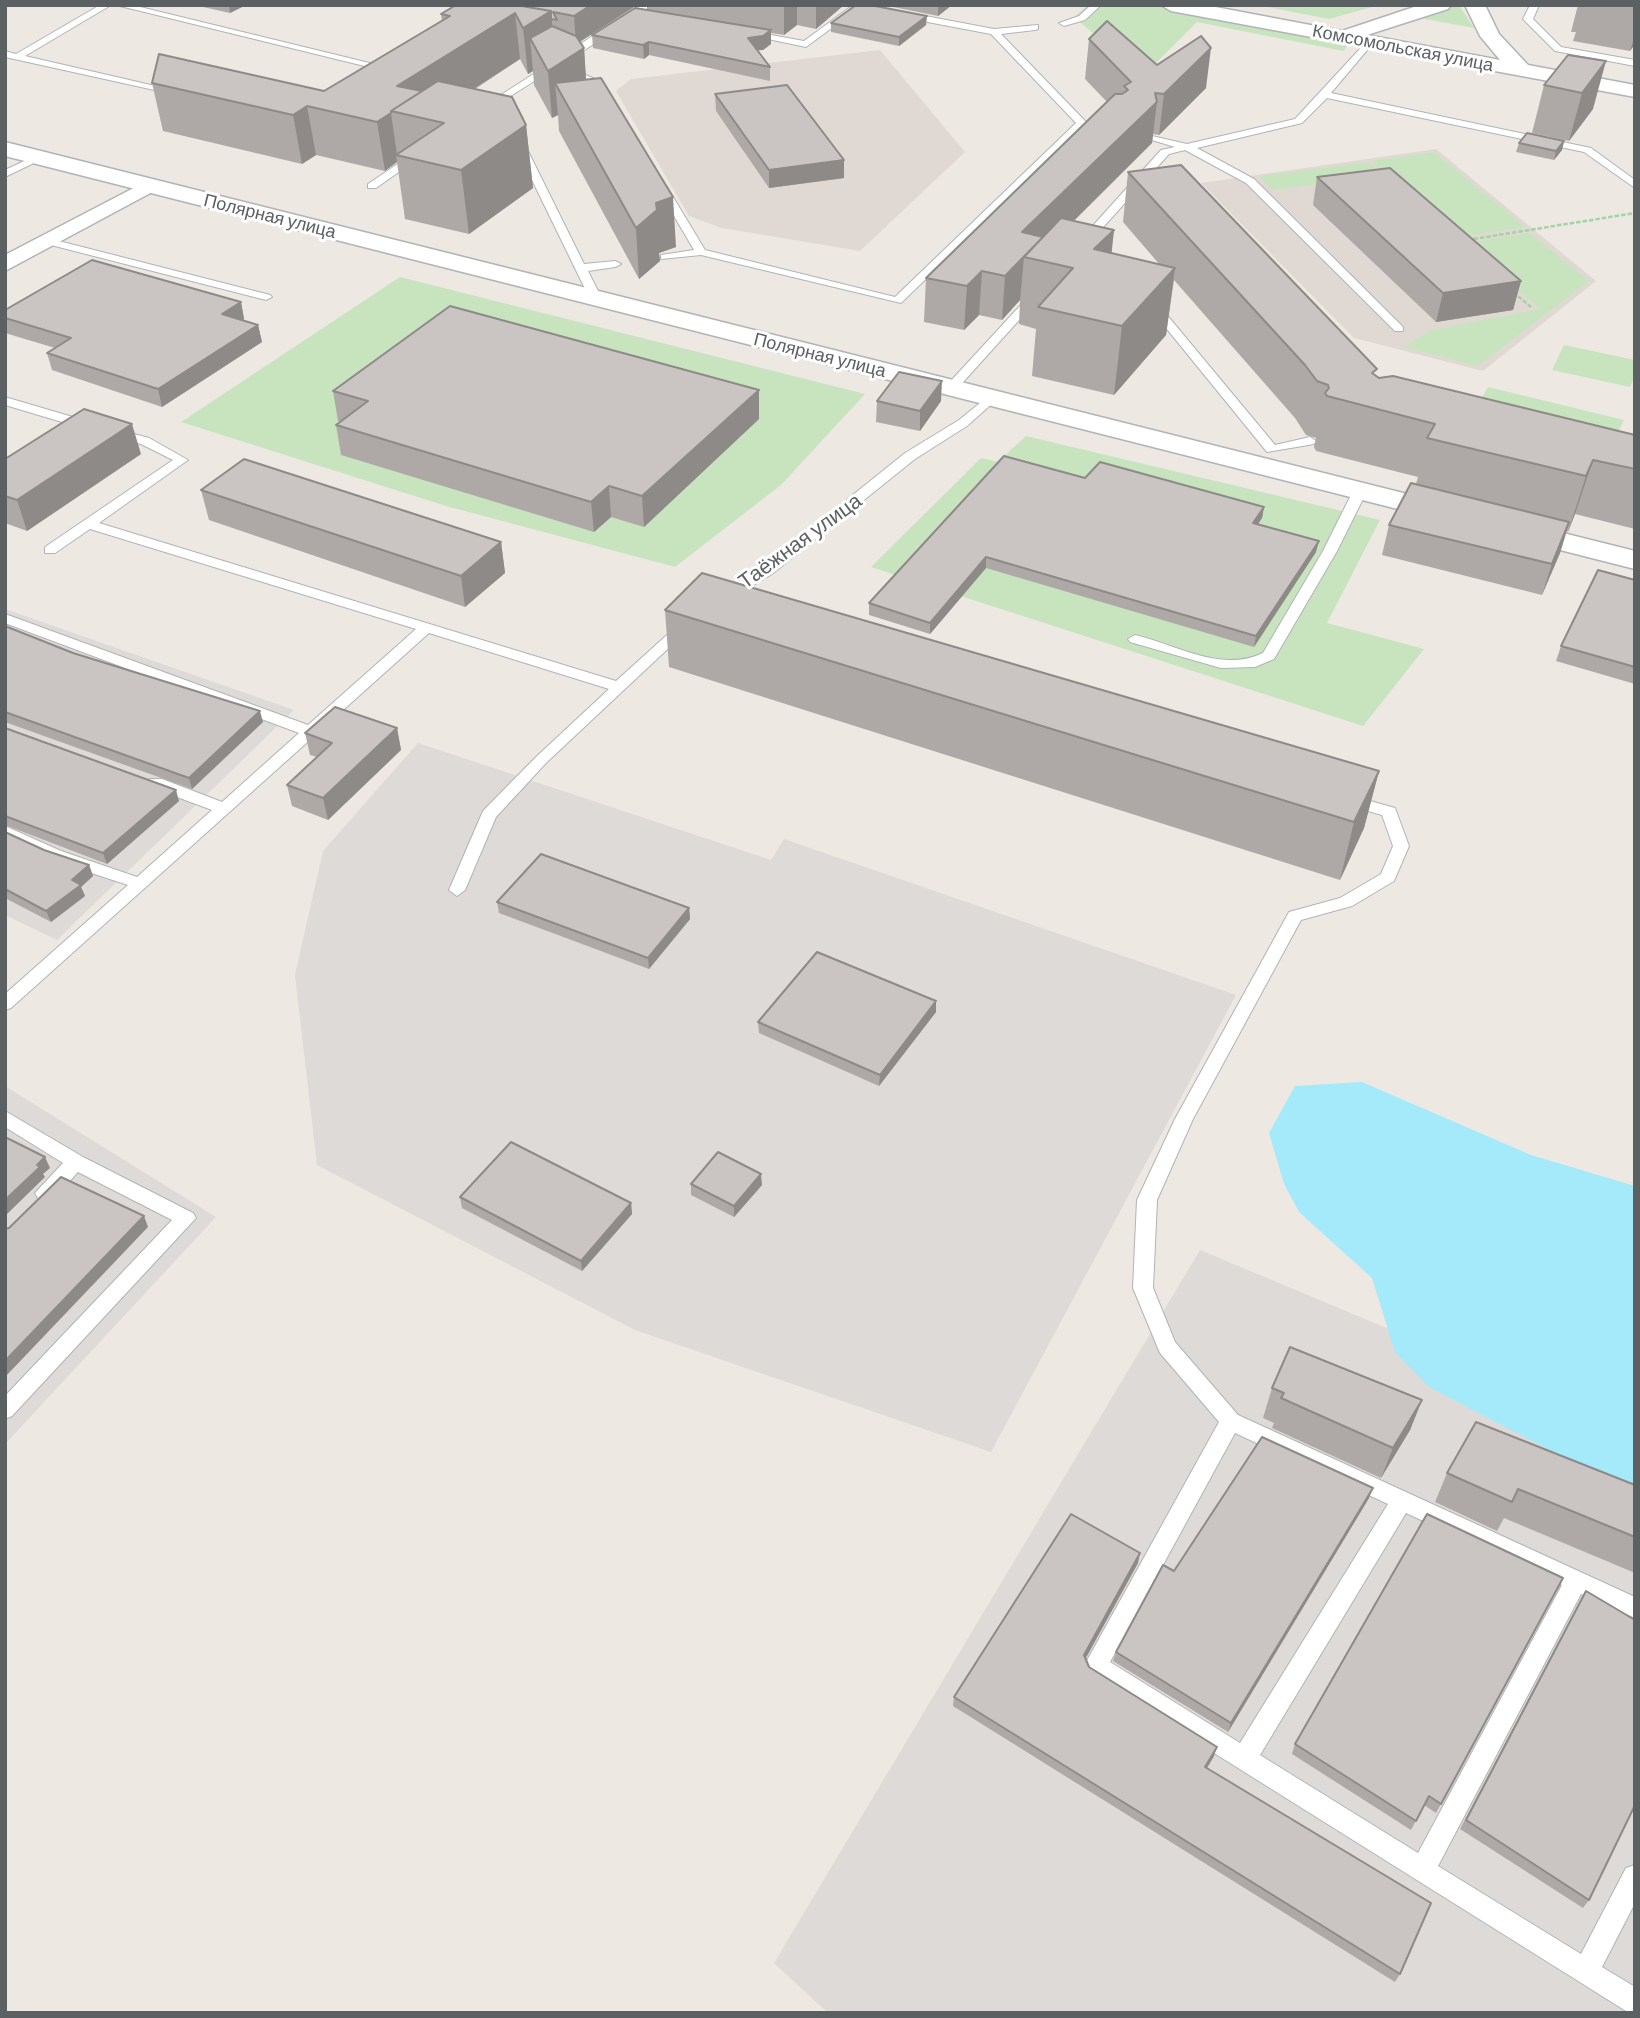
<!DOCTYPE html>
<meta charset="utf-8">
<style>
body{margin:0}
#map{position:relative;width:1640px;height:2018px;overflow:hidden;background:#ede8e2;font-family:Barlow,sans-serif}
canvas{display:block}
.frame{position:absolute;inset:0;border:7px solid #5b6062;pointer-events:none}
</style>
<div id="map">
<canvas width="1640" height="2018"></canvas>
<div class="frame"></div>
</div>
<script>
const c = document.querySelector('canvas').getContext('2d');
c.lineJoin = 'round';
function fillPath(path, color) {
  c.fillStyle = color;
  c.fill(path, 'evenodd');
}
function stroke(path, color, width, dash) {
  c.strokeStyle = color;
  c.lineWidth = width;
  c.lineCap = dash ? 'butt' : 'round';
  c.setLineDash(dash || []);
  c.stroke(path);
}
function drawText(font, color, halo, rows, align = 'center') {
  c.font = font + ' Barlow,sans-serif';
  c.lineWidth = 6;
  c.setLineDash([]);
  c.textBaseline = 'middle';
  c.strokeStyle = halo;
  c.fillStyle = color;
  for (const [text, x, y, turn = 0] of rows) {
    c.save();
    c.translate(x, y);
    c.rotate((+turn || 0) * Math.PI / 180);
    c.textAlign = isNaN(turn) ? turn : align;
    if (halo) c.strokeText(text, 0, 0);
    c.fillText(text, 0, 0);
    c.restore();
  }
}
const industrial = new Path2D(`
 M5,609L294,710L57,940L5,915Z
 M418,743L771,860L784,839L1236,995L991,1452L635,1330L317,1165L295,975L323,851Z
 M5,1086L216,1217L5,1444Z
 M1200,1250L1635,1432V2013H828L774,1963Z`);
const education = new Path2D(`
 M880,50L965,152L860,251L722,228L689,216L616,91L631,79Z
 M1436,149L1596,281L1483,371L1354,338L1201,183Z`);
const green = new Path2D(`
 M1088,5H1153L1348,45L1343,51L1197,22L1149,70L1133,67L1074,17Z
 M1257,5H1379L1329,19Z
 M1449,5H1459L1474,28L1414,17Z
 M1434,152L1525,227L1460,237L1371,161Z
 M1368,162L1384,176L1272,190L1259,176Z
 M1530,233L1589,281L1478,366L1404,347L1431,330L1540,309L1466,243Z
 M400,277L865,394L781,485L675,567L446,506L181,422Z
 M1564,345L1635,360V375L1630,387L1552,370Z
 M1488,387L1624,420L1610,449L1472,415Z
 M1026,436L1380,520L1327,623L1424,649L1363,726L871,567L981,458L998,462Z`);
const water = new Path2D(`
 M1362,1082L1531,1155L1635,1186V1495L1429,1387L1395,1352L1372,1278L1299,1212L1284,1184L1269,1133L1295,1086Z`);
const path = new Path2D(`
 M1467,240L1635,213
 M1513,292L1531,307`);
const service = new Path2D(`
 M100,5H111L25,56L177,91V95L5,57V51L16,54Z
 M116,5H132L398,70L393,73Z
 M641,5H652L562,65L602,82L611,95L609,97H603L595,86L555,68L501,102L493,100Z
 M1091,5H1101L1085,20L1064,26L1059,23L1079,16Z
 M1530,5H1539L1533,19L1561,47L1635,60V66L1555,51L1523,19Z
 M849,8L854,11L852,13L806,47L744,34L749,31L804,41Z
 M904,12L994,29L1038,25V29L1035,30L1001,34L1087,123L901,303L701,255L661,259V255L694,250L657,187L662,184L667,187L705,250L895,297L1076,123L991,34L901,17V13Z
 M1369,39L1374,42L1331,93L1591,148L1635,180V188L1584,152L1327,98L1302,123L1197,148L1254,179L1403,327V331H1395L1246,183L1185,150L1169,154L1088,244H1080V240L1161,150L1175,147L1152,140V136L1187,144L1295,119Z
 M520,142L525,145L584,264L615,261L621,264L615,267L588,271L602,299L600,301L590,299L515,145Z
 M414,153L423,155L376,188H368V184Z
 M35,156L44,158L5,177V170Z
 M47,238L270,295L272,297L266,300L43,243V239Z
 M1030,295L1040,297L955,391H947V385Z
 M1149,303H1157L1275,445L1310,437L1316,441L1314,444L1267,452L1149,307Z
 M991,394L997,398L995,401L967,426L915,459L772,574L730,599H720V593L762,568L905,453L959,420Z
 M5,397L93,423L95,426L89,430L5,405Z
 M116,429L149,438L188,460L99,523L616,681L678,625H688L690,628L546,763L496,817L465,890L457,896L449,890L483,811L536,757L609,689L429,633L11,1008L5,1010V994L128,885L49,859L5,838V826L61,851L137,877L212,810L150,787L148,783L150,779H162L222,802L299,733L5,623V614L308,725L416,629L90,529L55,553H45V547L173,460L141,444L112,436V430Z
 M1360,487L1367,491L1337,551L1274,659L1255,667L1221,668L1130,642L1128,639L1135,635C1177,645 1221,673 1263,653L1323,551L1353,491Z
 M1349,795L1395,808L1409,846L1394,881L1352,906L1301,920L1193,1119L1157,1200L1153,1288L1175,1342L1238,1415L1635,1597V1618L1581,1594L1438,1866L1581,1954L1626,1868L1635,1865V1903L1602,1967L1635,1987V2013L1626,2011L1088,1674L1084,1666L1219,1422L1160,1353L1133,1288L1137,1200L1175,1119L1289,912L1340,898L1381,874L1393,846L1382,815L1343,804L1341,800L1343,796ZM1235,1433L1388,1504L1240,1743L1110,1662ZM1406,1513L1562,1585L1418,1853L1260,1755Z
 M5,1111L83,1157L193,1213L196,1218L12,1416L5,1419V1396L172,1220L78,1172C68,1182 54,1204 38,1198L35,1193L63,1163L5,1127Z`);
const minor = new Path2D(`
 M149,180L156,182L160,186L156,190L5,271V255Z`);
const tertiary = new Path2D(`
 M1161,5H1205L1342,31L1420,5H1451L1448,9L1367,35L1500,60L1480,36L1465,5H1485L1499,34L1528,65L1635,85V97L1171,11Z
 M5,142L1463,508L1468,514L1463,520L1453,523L5,156Z
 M1511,520L1635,551V569L1501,535L1496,529L1501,523Z`);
const wall = new Path2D(`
 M194,5H246L230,13Z
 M456,5H637L580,42L584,48L586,80L676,247L659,253L660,261L639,279L559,131L558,115L552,118L534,85L533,71L528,74L520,59L475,89L526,125L533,188L469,234L405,219L397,162L385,171L316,155L302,164L163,131L152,83L324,91L442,21L441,14Z
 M647,5H844L816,29L797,25L784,35L771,33V44L763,50H758L770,67V81L649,55L644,59L593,48L592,35L647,10Z
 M883,5H952L938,16Z
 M1578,5H1635V44L1630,51L1573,41L1576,32H1571Z
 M831,23L926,25L899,46L831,32Z
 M1089,39L1157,65L1206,88L1159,135L1153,134L1152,143L1074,221L1114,230L1111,253L1160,265L1123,222L1128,172L1379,378L1635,435V529L1575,514L1568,532L1567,531L1560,553L1542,595L1382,555L1389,525L1416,484L1418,477L1316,451L1314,447L1316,438L1306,435L1295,418L1174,280L1166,335L1114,395L1032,376L1036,329L1019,324L1020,300L1002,320L979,315L964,330L924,322L926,278L1107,102L1085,79Z
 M1568,55L1593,109L1569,141L1532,133L1544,85Z
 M715,94L844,178L769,188L716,111Z
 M1564,141L1562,150L1554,160L1516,152L1519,143Z
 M1317,177L1521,281L1513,310L1436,322L1313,205Z
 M241,302L244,319L243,320L258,325L262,342L162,407L52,370L47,353L55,348L5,333V310Z
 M333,391L759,419L644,527L611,517L594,532L341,455L336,425L341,421H338Z
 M877,401H941L920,431L876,422Z
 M141,454L27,531L5,523V459Z
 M1085,478L1264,507L1262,518L1258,524L1316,552L1254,647L986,568L930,634L869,615V603Z
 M201,490L501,542L505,573L465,607L209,520Z
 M1635,580V684L1556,661L1561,646Z
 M665,610L1379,771L1364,828L1340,880L669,667Z
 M5,626L73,653L263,722L192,789L5,722Z
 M5,728L179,801L107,864L5,825Z
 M397,728L401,750L328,820L292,806L287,785L317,757L310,755L305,733Z
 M5,832L44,850L89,865L93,876L81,887L85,896L51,922L5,898Z
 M497,902L689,908L690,919L649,969L499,913Z
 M936,1001V1012L879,1086L759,1033L758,1022Z
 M691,1184L762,1185L734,1217L691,1195Z
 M460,1197L631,1203L632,1214L582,1271L462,1208Z
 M1272,1388L1422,1400L1410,1430L1381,1478L1272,1428L1274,1423L1263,1418Z
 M1447,1473L1635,1485V1573L1504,1518L1497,1531L1435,1502Z
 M1369,1498L1228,1732L1113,1661L1116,1652L1174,1571Z
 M1138,1563L1085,1659L1089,1667L1214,1756L1207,1768L1400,1974L1395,1982L953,1706L954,1697Z
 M1563,1578L1436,1813L1424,1805L1411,1830L1292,1754L1295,1744Z
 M1580,1601L1589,1900L1583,1908L1460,1829Z`);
const shadedWall = new Path2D(`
 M229,5H246L230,13Z
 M591,5H637L576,44L574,16Z
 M787,5H797V25L784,35V7Z
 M816,5H844L816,29Z
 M938,5H952L938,16Z
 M551,11L555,57L530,38L533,71L528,74L523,28Z
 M515,13L520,59L427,119L397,86Z
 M927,16L926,25L899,46V37Z
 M771,30V44L763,50L748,51V38Z
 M1635,36V44L1630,51Z
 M649,42V55L644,59L643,45Z
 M584,48L587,95L555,83L558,115L552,118L548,71Z
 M1211,48L1206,88L1159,135L1164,94Z
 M1606,61L1593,109L1569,141L1582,93Z
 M1157,102L1152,143L1041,253L1024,257L1020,300L1002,320L1005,276L1022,232Z
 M307,106L316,155L302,164L293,115Z
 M391,113L397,155H396L397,162L385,171L377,122Z
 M526,125L533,188L469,234L461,170Z
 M1564,141L1562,150L1554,160L1556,151Z
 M844,160V178L769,188V170Z
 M673,197L676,247L659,253L660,261L639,279L636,228L656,203Z
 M1114,230L1107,296L1094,249Z
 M1175,268L1166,335L1114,395L1122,326Z
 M982,271L979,315L964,330L967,286Z
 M1521,281L1513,310L1436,322L1443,293Z
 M241,302L244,319L226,331L222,314Z
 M258,325L262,342L162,407L158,389Z
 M942,381L941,401L920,431V411Z
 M759,390V419L644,527L642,496Z
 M132,424L141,454L27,531L17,500Z
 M1593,460L1575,514L1568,532L1586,476Z
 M609,486L611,517L594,532L591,502Z
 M1264,507L1262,518L1251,534L1253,523Z
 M1569,522L1560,553L1542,595L1552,564Z
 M1319,541L1316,552L1254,647L1256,636Z
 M501,542L505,573L465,607L461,576Z
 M986,557V568L930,634V623Z
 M260,711L263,722L192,789L189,778Z
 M397,728L401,750L328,820L323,798Z
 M1379,771L1364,828L1340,880L1354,822Z
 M176,790L179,801L107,864L103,853Z
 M89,865L93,876L81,887L85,896L51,922L46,911L72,880Z
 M689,908L690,919L649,969L648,958Z
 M936,1001V1012L879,1086L880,1075Z
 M45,1157L50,1168L43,1174L45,1177L5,1216V1200Z
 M761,1174L762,1185L734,1217V1206Z
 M631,1203L632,1214L582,1271L581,1261Z
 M144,1216L148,1227L5,1377V1361Z
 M1422,1400L1410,1430L1381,1478L1393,1448Z
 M1373,1488L1369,1498L1228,1732L1231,1723Z
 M1140,1553L1138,1563L1082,1665L1084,1655Z
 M1217,1747L1214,1756L1202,1776L1205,1767Z`);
const building = new Path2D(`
 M456,5H516L551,11L523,28L515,13L397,86L422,91L391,111V113L377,122L307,106L293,115L152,83L159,54L324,91L450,16L441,14Z
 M516,5H591L574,16L553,12L557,20L551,19V11Z
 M856,5H870L927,16L899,37L831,23Z
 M635,8L771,30L763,36L748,38L770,67L649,42L643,45L592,35Z
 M1107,21L1157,65L1201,36L1211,48L1164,94L1155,93L1157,102L1022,232L1043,237L1005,276L982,271L967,286L926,278L1115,94H1122L1128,90L1124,86L1131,82L1089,39Z
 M552,26L576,36L584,48L548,71L530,38Z
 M1568,55L1606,61L1582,93L1544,85Z
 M601,78L673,197L656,203L657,210L636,228L555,83Z
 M438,81L512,97L526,125L461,170L396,155L444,123L391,111Z
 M787,85L844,160L769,170L715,94Z
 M1527,133L1564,141L1556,151L1519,143Z
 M1181,165L1377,369L1372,373L1379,378L1393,376L1635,435V469L1593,460L1586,476L1427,438L1435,424L1327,396L1325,393L1329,388L1328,385L1317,381L1305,365L1128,172Z
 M1390,168L1521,281L1443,293L1317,177Z
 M1061,218L1114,230L1094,249L1175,268L1122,326L1038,307L1073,268L1024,257Z
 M92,260L241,302L222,314L258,325L158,389L47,353L71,338L5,318V310Z
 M450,306L759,390L642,496L609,486L591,502L336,425L368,401L333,391Z
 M899,372L942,381L920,411L877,401Z
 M84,409L132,424L17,500L5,496V459Z
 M1004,456L1085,478L1100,462L1264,507L1253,523L1319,541L1256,636L986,557L930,623L869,603Z
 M244,459L501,542L461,576L201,490Z
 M1411,483L1569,522L1552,564L1389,525Z
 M1598,570L1635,580V667L1561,646Z
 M702,573L1379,771L1354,822L665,610Z
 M5,626L73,653L260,711L189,778L5,712Z
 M335,707L397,728L323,798L287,785L332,743L305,733Z
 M5,728L176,790L103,853L5,816Z
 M5,832L44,850L89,865L72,880L81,885L46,911L5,889Z
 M541,854L689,908L648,958L497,902Z
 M817,952L936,1001L880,1075L758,1022Z
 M5,1137L45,1157L37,1165L40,1167L5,1200Z
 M511,1142L631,1203L581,1261L460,1197Z
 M718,1152L761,1174L734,1206L691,1184Z
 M61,1177L144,1216L5,1361V1229L9,1228Z
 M1290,1347L1422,1400L1393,1448L1281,1398L1284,1393L1272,1388Z
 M1476,1422L1635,1485V1537L1518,1489L1512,1502L1447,1473Z
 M1262,1437L1373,1488L1231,1723L1116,1652L1163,1565L1174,1571Z
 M1071,1514L1140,1553L1084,1655L1089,1667L1217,1747L1205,1767L1431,1903L1400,1974L954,1697Z
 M1427,1514L1563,1578L1441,1804L1429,1796L1416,1821L1295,1744Z
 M1586,1591L1635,1620V1805L1589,1900L1466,1820Z`);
const farStreetnames = [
 ["Комсомольская улица",1403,48,11],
 ["Полярная улица",270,216,14],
 ["Полярная улица",820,355,14]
];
const streetNames = [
 ["Таёжная улица",800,541,-36]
];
fillPath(industrial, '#dedad7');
fillPath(education, '#e0d9d3');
fillPath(green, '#c8e4bf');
fillPath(water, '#a4eafb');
stroke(service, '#b0b4b7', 2);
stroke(minor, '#b0b4b7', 3);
stroke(tertiary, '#b0b4b7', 3);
stroke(path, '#a3d5a4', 2.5, [4.5, 2]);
fillPath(service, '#fff');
fillPath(minor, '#fff');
fillPath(tertiary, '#fff');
fillPath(wall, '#aea9a7');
fillPath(shadedWall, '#8d8a88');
fillPath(building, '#cac5c2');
stroke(building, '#8d8a88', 2);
drawText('18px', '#5b6062', '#fff', farStreetnames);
drawText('21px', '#5b6062', '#fff', streetNames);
</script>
